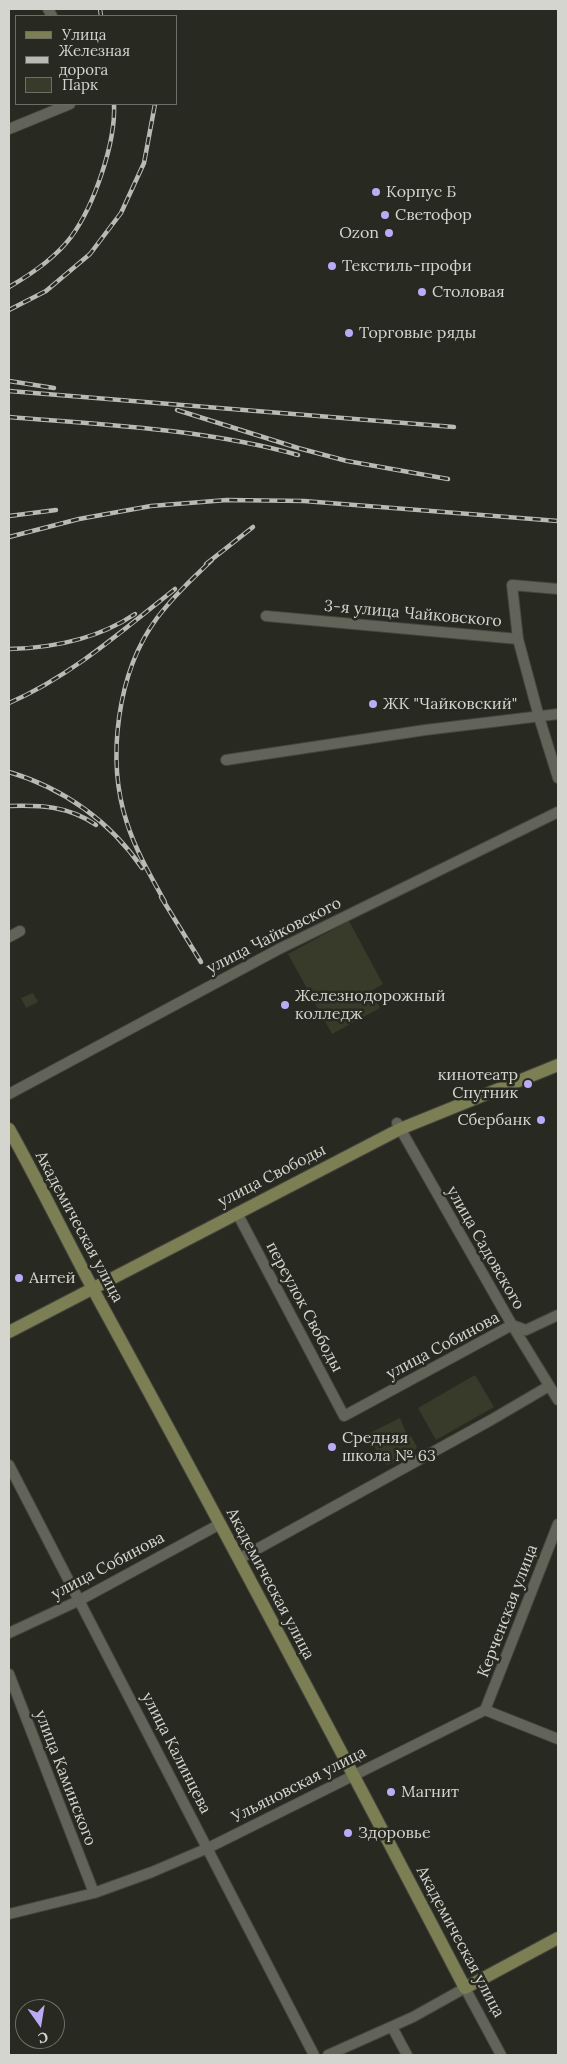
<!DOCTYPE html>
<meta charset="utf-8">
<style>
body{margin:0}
#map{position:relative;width:567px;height:2064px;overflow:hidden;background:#282921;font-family:Lora,serif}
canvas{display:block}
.frame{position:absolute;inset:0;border:10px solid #d4d5cf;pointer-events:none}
.legend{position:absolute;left:15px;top:15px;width:162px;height:90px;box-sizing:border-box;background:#282921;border:1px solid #6d6e67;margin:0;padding:6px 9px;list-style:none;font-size:15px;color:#d4d5cf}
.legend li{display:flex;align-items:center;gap:10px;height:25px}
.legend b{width:25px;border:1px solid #6d6e67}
.north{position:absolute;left:15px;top:1999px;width:50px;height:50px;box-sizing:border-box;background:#282921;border:1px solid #6d6e67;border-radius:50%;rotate:167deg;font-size:14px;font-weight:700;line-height:20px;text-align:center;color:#d4d5cf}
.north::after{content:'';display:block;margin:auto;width:18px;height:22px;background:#bbaaf6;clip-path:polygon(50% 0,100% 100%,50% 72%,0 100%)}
</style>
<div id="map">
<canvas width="567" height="2064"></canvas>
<div class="frame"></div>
<ul class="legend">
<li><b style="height:6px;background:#7b7f53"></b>Улица</li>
<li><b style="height:6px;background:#b9bab4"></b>Железная дорога</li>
<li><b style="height:14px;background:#383b29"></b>Парк</li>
</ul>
<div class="north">С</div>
</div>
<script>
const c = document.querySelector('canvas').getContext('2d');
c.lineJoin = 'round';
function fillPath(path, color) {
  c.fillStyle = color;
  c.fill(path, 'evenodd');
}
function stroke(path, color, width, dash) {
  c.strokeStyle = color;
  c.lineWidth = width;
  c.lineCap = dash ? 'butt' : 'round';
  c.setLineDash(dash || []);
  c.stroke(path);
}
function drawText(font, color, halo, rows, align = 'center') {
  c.font = font + ' Lora,serif';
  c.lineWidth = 5;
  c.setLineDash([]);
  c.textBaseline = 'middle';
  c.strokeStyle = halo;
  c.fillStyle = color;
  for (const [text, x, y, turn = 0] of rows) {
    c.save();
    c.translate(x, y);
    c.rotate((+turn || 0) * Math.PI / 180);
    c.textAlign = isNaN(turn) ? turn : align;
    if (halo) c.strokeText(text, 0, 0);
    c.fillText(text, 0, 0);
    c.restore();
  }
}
const green = new Path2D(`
 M349,921L383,984L371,991L380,1008L332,1034L288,954Z
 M33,993L38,1002L26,1008L21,998Z
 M475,1375L494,1407L436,1440L418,1408Z
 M400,1418L407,1435L411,1436L417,1447C413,1455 395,1464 386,1465L379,1453L380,1449L377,1451L368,1434Z`);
const street = new Path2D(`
 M48,9L52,16
 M9,129L70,104
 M558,589L512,585L518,639L539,717L558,778
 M266,616L518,639
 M226,760L425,730L558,714
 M9,937L20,931
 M9,1094L279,949L558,812
 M397,1123L512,1325L558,1400
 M237,1213L344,1416L512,1325L526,1330L558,1315
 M9,1465L314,2055
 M239,1559L491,1420L549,1386
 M9,1633L80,1600L220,1524
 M9,1674L94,1893
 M485,1710L558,1524
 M485,1710L558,1739
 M9,1914L94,1893L152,1872L208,1848L485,1710
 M392,2027L407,2055
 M328,2055L413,2017L465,1988L501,2055`);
const secondary = new Path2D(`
 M9,1129C41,1186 69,1245 100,1302C224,1529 345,1758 465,1988L558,1938
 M9,1332L400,1129L558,1065`);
const rail = new Path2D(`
 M100,9L101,16
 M9,287C30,275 56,257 71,237C94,206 116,142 114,104
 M9,310L46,291L90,254L121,213L144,163L155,104
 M9,381L54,388
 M9,391L454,427
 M177,410L298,448L347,461L448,479
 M9,417C106,425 204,429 298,455
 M9,516L56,510
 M9,537L79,519L151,506L227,500L304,501L558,521
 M206,564L253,527
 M9,649C52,648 98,639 135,614
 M9,703C71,676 122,631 175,589
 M9,772C63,788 110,821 142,868
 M9,806C41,805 69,806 96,825
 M161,897L201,962
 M165,902C151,877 136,851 127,823C106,760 117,672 157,618C173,597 192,579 212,560`);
const markers = [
 [376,192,5,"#bbaaf6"],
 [385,215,5,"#bbaaf6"],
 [389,233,5,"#bbaaf6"],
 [332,266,5,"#bbaaf6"],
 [422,292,5,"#bbaaf6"],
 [349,333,5,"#bbaaf6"],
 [373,704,5,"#bbaaf6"],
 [285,1005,5,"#bbaaf6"],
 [528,1084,5,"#bbaaf6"],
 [541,1120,5,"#bbaaf6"],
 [19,1278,5,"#bbaaf6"],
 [332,1447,5,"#bbaaf6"],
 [391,1792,5,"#bbaaf6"],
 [348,1833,5,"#bbaaf6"]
];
const poiNames = [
 ["Корпус Б",386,192],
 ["Светофор",395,215],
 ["Ozon",379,233,"right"],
 ["Текстиль-профи",342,266],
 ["Столовая",432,292],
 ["Торговые ряды",359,333],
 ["ЖК \"Чайковский\"",383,704],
 ["Железнодорожный",295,996],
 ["колледж",295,1014],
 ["кинотеатр",518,1075,"right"],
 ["Спутник",518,1093,"right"],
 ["Сбербанк",531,1120,"right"],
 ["Антей",29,1278],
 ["Средняя",342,1438],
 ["школа № 63",342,1456],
 ["Магнит",401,1792],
 ["Здоровье",358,1833]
];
const streetNames = [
 ["3-я улица Чайковского",413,614,5],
 ["улица Чайковского",274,936,-27],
 ["улица Свободы",272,1176,-27],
 ["Академическая улица",79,1227,62],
 ["улица Садовского",485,1248,60],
 ["переулок Свободы",304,1307,62],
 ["улица Собинова",443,1346,-28],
 ["улица Собинова",108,1566,-28],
 ["Академическая улица",270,1584,62],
 ["Керченская улица",508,1611,-69],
 ["улица Калинцева",176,1753,63],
 ["улица Каминского",65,1778,69],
 ["Ульяновская улица",299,1785,-27],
 ["Академическая улица",460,1942,62]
];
fillPath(green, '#383b29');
stroke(street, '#44453d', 12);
stroke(secondary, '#44453d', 14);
stroke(street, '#62645a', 10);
stroke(secondary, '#7b7f53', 12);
stroke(rail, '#b9bab4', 4.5);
stroke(rail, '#282921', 2.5, [8]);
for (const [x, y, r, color] of markers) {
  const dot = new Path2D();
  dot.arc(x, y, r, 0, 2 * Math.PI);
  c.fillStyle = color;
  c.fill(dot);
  stroke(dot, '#282921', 2);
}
drawText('16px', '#d4d5cf', '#282921', poiNames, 'left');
drawText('16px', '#d4d5cf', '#282921', streetNames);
</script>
